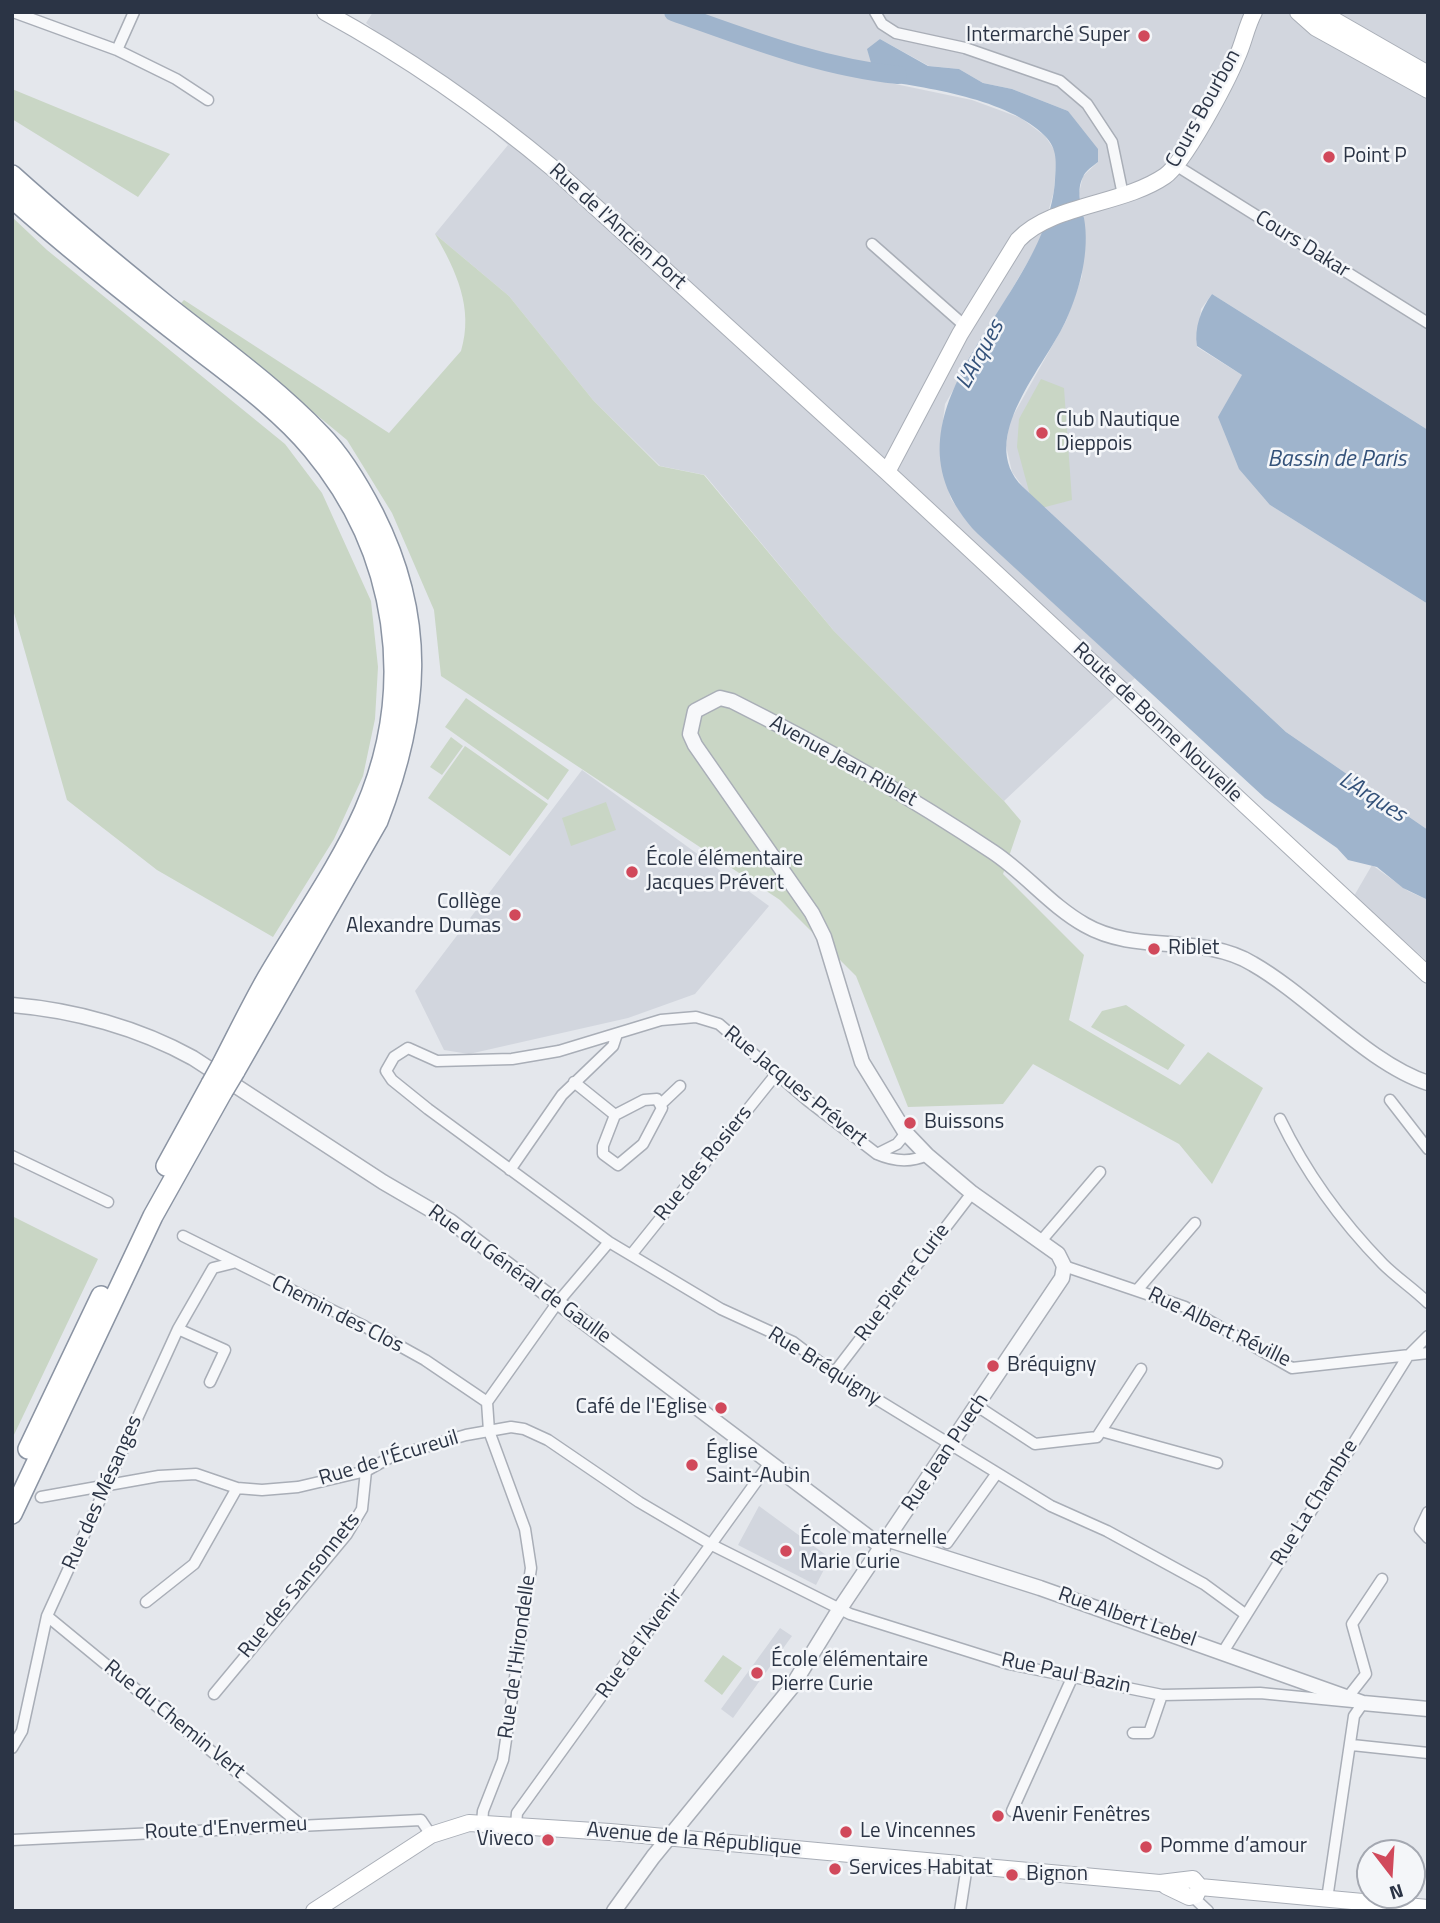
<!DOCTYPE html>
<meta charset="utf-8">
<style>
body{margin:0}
#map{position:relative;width:1440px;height:1923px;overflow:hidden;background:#e4e7ec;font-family:"Titillium Web",sans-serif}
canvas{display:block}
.frame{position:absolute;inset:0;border:14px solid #2b3445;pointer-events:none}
.north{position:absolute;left:1356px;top:1839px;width:70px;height:70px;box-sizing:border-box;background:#f4f6f9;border:2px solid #a4a8b1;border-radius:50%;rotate:163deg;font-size:19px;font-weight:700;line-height:28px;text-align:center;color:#2b3445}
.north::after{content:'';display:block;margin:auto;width:24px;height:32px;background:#d1495b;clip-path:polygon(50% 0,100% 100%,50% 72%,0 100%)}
</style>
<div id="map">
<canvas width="1440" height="1923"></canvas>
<div class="frame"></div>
<div class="north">N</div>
</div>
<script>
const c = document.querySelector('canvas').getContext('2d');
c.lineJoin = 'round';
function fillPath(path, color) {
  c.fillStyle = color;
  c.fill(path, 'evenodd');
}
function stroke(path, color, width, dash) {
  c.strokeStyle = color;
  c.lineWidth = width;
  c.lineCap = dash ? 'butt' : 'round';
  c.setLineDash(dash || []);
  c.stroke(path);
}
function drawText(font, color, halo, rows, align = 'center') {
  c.font = font + ' "Titillium Web",sans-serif';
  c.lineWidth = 5;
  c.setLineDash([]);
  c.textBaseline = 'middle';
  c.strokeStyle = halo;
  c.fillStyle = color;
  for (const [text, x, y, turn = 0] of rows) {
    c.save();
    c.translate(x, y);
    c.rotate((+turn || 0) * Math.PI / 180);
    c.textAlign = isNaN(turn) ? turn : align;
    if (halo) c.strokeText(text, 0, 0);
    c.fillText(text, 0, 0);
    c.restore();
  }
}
const built = new Path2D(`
 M373,12H1428V430L1212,294L1201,309L1197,347L1242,375L1270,505L1428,604V830L1286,732L1023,487L1012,472L1006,446L1009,423L1066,321L1082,276L1084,217L1079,193L1083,176L1098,162L1068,111L1012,89L983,83L959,69L929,66L880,39L876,80L972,100L1021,118L1045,136L1057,154L1054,191L1040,241L945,404L941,437L943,470L951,499L968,523L1135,678L1004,801L834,631L705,475L660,466L593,400L509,296L435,234L508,145L366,23Z
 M582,770L769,906L695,994L628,1018L469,1054L444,1050L415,991Z
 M1372,865L1408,891L1428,900V962L1354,896Z
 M759,1506L830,1558L816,1585L738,1545Z
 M780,1628L792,1636L733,1718L721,1709Z`);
const green = new Path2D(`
 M12,89L170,154L138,197L12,119Z
 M12,217L47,250L285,444L322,493L371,601L378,667L375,719L363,776L334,839L273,937L157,870L67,800L12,606Z
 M435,234L509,296L593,400L659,466L704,475L834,631L1004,801L1021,821L1003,874L1084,955L1069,1020L1180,1085L1208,1052L1263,1088L1212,1184L1179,1144L1033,1064L1003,1104L908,1107L856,976L780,900L441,676L434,610L392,513L347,440L181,303L184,300L389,433L461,351C474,308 456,271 435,234Z
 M1041,379L1064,388L1072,500L1034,510L1017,447L1019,419Z
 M466,698L569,770L548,800L445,727Z
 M451,737L463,746L442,775L430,767Z
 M465,746L548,804L510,856L428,798Z
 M606,802L616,830L571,846L562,818Z
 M1126,1005L1185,1045L1168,1070L1091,1027L1102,1011Z
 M12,1216L98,1259L12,1439Z
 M723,1655L742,1668L722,1695L704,1681Z`);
const water = new Path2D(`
 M880,39L928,66L959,69L983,83L1012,89L1068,111L1098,149V162C1093,166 1085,171 1083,177C1076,190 1081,206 1084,218C1090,251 1080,289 1067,318C1047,365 974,439 1023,487L1286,732L1428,830V900L1403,888L1377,867L1348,860L1337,848L1265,798L978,534C862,411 1048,302 1055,180C1056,163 1058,149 1045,136C1009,99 925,87 876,80L867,49Z
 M1212,294L1428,430V604L1270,505L1239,469L1218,417L1242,375L1197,346C1194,328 1201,309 1212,294Z`);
const river = new Path2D(`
 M673,12C747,38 820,67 898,75`);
const minor = new Path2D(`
 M13,12L117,50
 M134,12L117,50L176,79L208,100
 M875,12L882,24L896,33L965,48L1060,81L1087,104L1112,142L1123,195
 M1177,166L1428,323
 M872,244L965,326
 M574,1082L615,1115L603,1146V1154L618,1165L643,1144L662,1108L657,1099L644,1100L615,1115
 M1390,1100L1428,1149
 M661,1104L680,1086
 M1280,1119C1306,1173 1341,1221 1383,1264C1397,1278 1414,1289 1428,1303
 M877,1154L897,1144L906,1133
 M927,1155C910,1163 893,1161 877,1154L807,1100L719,1024L696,1017L661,1020L559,1051L512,1059L437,1061L408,1048L394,1057L386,1071L392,1080L428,1109L609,1242L721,1309L793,1342L834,1373L1051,1506L1107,1531L1204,1584L1245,1614
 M12,1156L108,1202
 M510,1170L562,1095L613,1046L617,1034
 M183,1236L362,1325L425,1360L487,1402
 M1041,1241L1100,1172
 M631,1255L777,1073
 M1064,1266L1185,1307L1292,1368L1428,1353
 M1138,1289L1195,1223
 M178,1329L225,1350L210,1382
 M834,1373L972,1193
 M977,1406L1035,1444L1097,1437L1141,1369
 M1101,1431L1217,1463
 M41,1497L159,1476L196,1474L237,1488L262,1490L298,1487L366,1471L391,1457L466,1435L511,1427L524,1429L548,1440L639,1502L712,1545L850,1614L1009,1664L1162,1695L1260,1693L1363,1703L1354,1716L1327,1899
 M1428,1512L1420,1529L1428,1538
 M947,1543L997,1473
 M146,1602L194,1564L237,1488
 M47,1616L301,1825
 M1223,1652L1408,1356L1428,1336
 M214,1694L347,1534L362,1509L366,1471
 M1348,1697L1366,1674L1352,1624L1382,1579
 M1133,1733H1149L1162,1695
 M1352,1745L1428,1753
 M12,1748L22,1731L47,1616L178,1329L213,1268L233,1263
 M1012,1811L1072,1678
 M482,1823L483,1811L503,1760L531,1568L525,1529L489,1431L487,1402L558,1302L609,1242
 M516,1825L517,1813L769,1464
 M12,1840L421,1820L431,1835
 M1193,1897L1208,1911
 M960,1911L966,1872`);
const tertiary = new Path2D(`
 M12,1005C74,1010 139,1028 193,1058L383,1182L450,1221L883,1548
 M889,1540L1040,1588L1363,1703L1428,1709
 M614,1911L653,1857L791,1688L839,1610L1062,1278L1064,1266L1058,1254L972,1193L927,1155L905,1132L862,1062L824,937L812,913L695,745L690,734L695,711L720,698L732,701C822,746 909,796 993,852C1026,874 1051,906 1085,925C1137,955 1202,933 1253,964C1309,996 1369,1064 1428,1083`);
const secondary = new Path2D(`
 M325,12C409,58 481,108 555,170L887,472L1428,975
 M1298,12L1316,28L1428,90
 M1320,12L1428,74
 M887,472L960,334L1018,240C1052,204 1123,205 1165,176C1184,163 1227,82 1237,57C1244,42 1246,27 1254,12
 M974,1866L1160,1883L1193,1879L1200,1887
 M1166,1886L1189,1897L1196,1895L1200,1887
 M1200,1887L1428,1908
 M314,1911L431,1835L469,1823L610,1832L959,1864`);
const trunk = new Path2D(`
 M12,175C62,220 114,263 166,305C219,347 274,386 321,435C342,456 360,487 374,514C427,619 420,713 378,821L235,1071
 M12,198C69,249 130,297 191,344C232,376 279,409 312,449C398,552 418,688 364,811C338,869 299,923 267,978C251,1006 237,1035 222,1064
 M166,1166L211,1084
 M28,1449L101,1296
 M12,1514L153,1216L223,1091`);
const trunkBridge = new Path2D(`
 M211,1084L222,1064
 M223,1091L235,1071`);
const markers = [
 [1144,36,7,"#d1495b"],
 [1329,157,7,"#d1495b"],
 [1042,433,7,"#d1495b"],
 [632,872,7,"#d1495b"],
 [515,915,7,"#d1495b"],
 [1154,949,7,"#d1495b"],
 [910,1123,7,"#d1495b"],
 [993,1366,7,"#d1495b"],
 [721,1408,7,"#d1495b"],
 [692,1465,7,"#d1495b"],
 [786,1551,7,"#d1495b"],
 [757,1673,7,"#d1495b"],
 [998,1816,7,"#d1495b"],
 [846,1832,7,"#d1495b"],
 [548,1840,7,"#d1495b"],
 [1146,1847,7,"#d1495b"],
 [835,1869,7,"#d1495b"],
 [1012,1875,7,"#d1495b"]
];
const poiNames = [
 ["Intermarché Super",1130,36,"right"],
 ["Point P",1343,157],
 ["Club Nautique",1056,421],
 ["Dieppois",1056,445],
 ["École élémentaire",646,860],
 ["Jacques Prévert",646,884],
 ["Collège",501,903,"right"],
 ["Alexandre Dumas",501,927,"right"],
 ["Riblet",1168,949],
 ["Buissons",924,1123],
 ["Bréquigny",1007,1366],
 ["Café de l'Eglise",707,1408,"right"],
 ["Église",706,1453],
 ["Saint-Aubin",706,1477],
 ["École maternelle",800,1539],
 ["Marie Curie",800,1563],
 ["École élémentaire",771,1661],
 ["Pierre Curie",771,1685],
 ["Avenir Fenêtres",1012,1816],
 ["Le Vincennes",860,1832],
 ["Viveco",534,1840,"right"],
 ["Pomme d’amour",1160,1847],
 ["Services Habitat",849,1869],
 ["Bignon",1026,1875]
];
const streetNames = [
 ["Cours Bourbon",1204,109,-61],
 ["Rue de l'Ancien Port",617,227,42],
 ["Cours Dakar",1302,245,32],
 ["Route de Bonne Nouvelle",1157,723,43],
 ["Avenue Jean Riblet",843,762,29],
 ["Rue Jacques Prévert",795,1087,39],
 ["Rue des Rosiers",704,1164,-51],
 ["Rue du Général de Gaulle",519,1275,36],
 ["Rue Pierre Curie",903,1283,-53],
 ["Chemin des Clos",337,1315,27],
 ["Rue Albert Réville",1219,1328,26],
 ["Rue Bréquigny",824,1367,32],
 ["Rue Jean Puech",946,1453,-56],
 ["Rue de l'Écureuil",389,1459,-17],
 ["Rue des Mésanges",103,1493,-66],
 ["Rue La Chambre",1315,1503,-58],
 ["Rue des Sansonnets",300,1586,-51],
 ["Rue Albert Lebel",1127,1618,19],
 ["Rue de l'Avenir",640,1644,-54],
 ["Rue de l'Hirondelle",518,1657,-82],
 ["Rue Paul Bazin",1066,1674,12],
 ["Rue du Chemin Vert",174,1720,39],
 ["Route d'Envermeu",226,1829,-3],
 ["Avenue de la République",694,1840,5]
];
const waterNames = [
 ["L'Arques",981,355,-61],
 ["Bassin de Paris",1337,460],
 ["L'Arques",1372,798,32]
];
fillPath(built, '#d2d6de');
fillPath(green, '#c9d6c5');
fillPath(water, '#9fb4cc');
stroke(river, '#9fb4cc', 18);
stroke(minor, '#a9aeb7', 13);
stroke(tertiary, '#a9aeb7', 17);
stroke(secondary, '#a9aeb7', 18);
stroke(trunk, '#8b94a3', 22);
stroke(minor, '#f7f8fa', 10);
stroke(tertiary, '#f7f8fa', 14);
stroke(secondary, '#fff', 16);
stroke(trunk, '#fff', 19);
stroke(trunkBridge, '#8b94a3', 22, []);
stroke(trunkBridge, '#fff', 19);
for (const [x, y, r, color] of markers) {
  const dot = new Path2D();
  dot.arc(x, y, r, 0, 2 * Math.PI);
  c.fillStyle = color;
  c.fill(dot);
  stroke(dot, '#f4f6f9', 2.5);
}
drawText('21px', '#2b3445', '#f4f6f9', poiNames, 'left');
drawText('21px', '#2b3445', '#f4f6f9', streetNames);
drawText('italic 23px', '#34527a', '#f4f6f9', waterNames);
</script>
